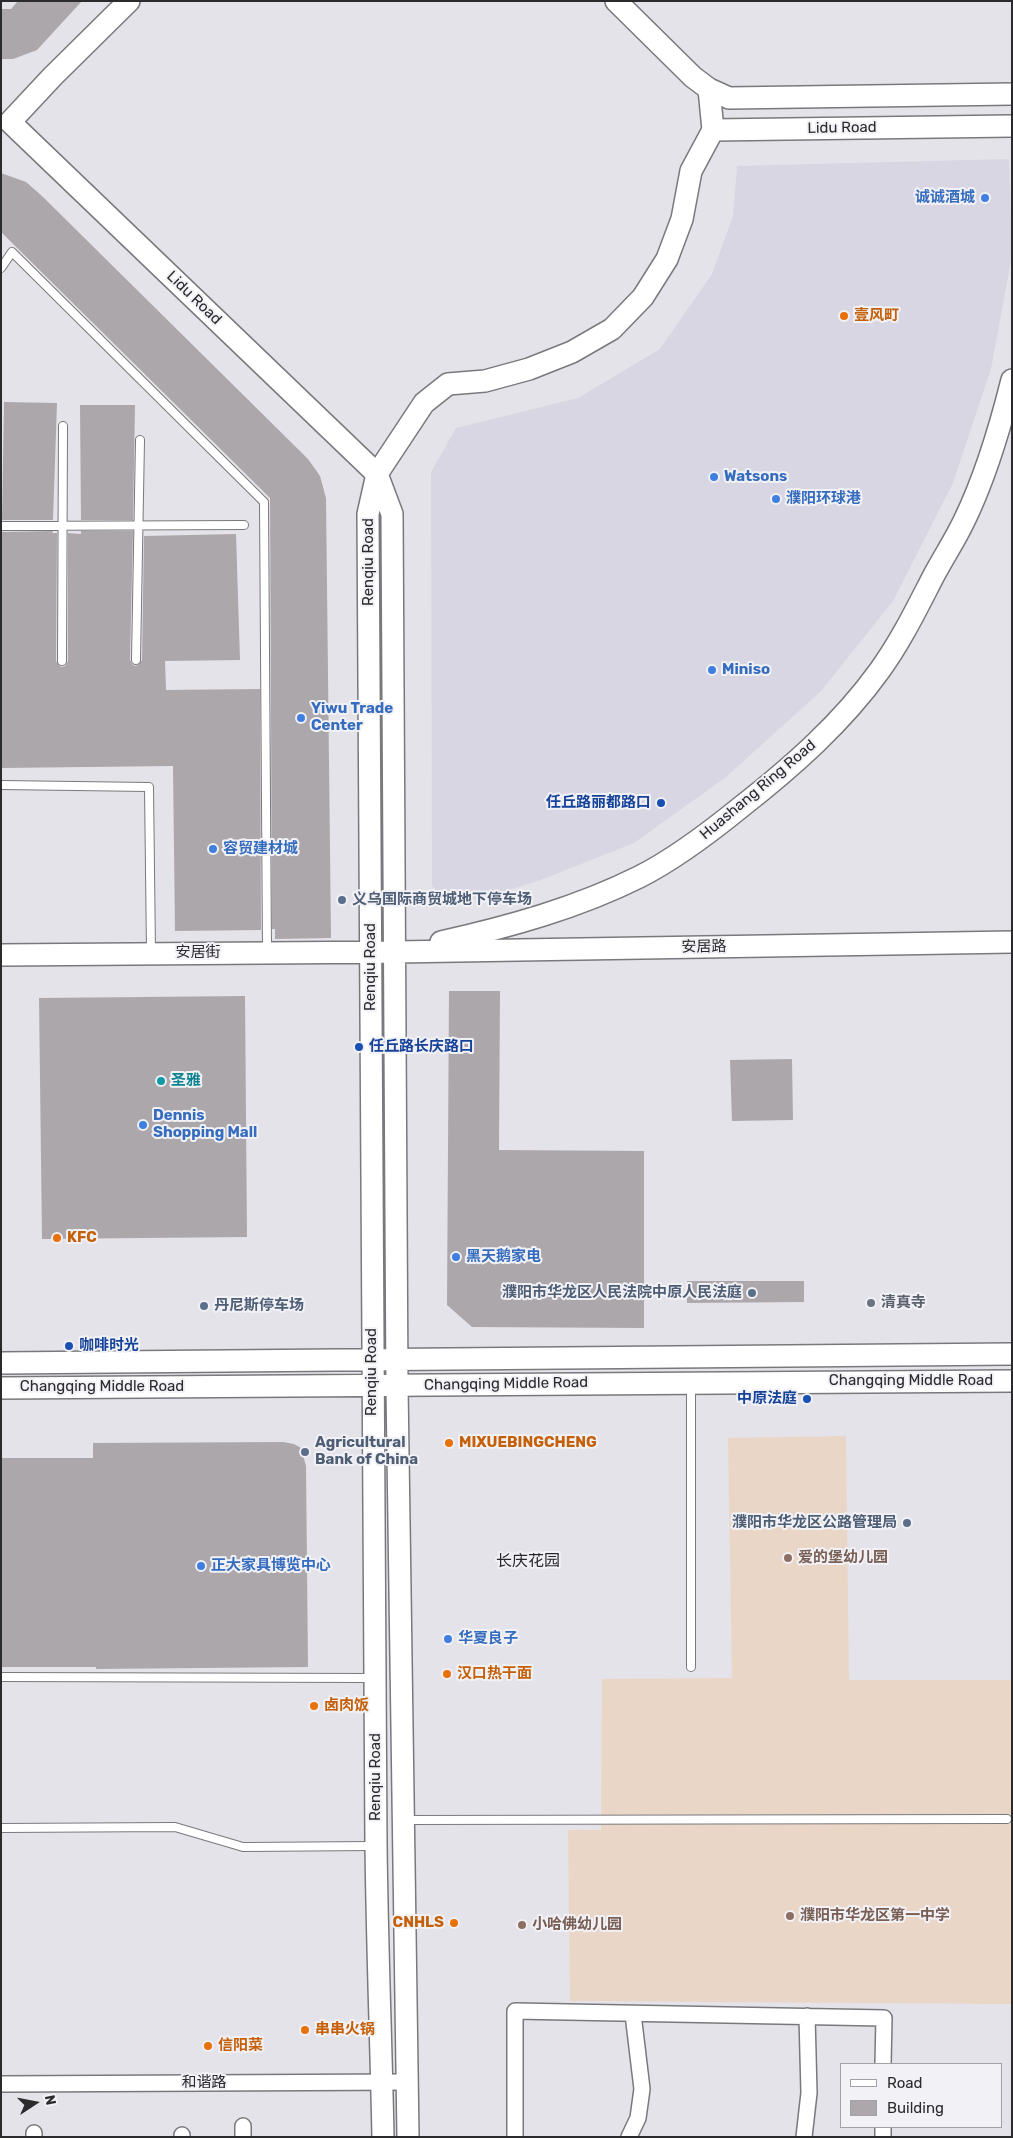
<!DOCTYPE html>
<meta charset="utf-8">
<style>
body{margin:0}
#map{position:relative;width:1013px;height:2138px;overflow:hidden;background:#e4e3e9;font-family:Rubik,sans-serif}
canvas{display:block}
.frame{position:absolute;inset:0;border:2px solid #2b2a2c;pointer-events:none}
.legend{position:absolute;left:840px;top:2063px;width:162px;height:65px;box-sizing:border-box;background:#f1f1f6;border:1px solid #a2a1a5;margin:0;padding:6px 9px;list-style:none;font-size:15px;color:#2b2a2c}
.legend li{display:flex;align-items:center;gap:10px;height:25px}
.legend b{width:25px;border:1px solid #a2a1a5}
.north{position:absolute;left:10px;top:2078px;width:50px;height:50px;-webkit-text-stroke:4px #f1f1f6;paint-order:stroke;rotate:79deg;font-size:14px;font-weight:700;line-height:20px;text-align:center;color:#2b2a2c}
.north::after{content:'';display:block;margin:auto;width:18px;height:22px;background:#2b2a2c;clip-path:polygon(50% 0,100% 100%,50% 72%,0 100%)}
</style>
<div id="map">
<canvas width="1013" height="2138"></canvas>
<div class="frame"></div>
<ul class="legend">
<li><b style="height:6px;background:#fff"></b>Road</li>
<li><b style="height:14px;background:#aca7ab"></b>Building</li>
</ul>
<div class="north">N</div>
</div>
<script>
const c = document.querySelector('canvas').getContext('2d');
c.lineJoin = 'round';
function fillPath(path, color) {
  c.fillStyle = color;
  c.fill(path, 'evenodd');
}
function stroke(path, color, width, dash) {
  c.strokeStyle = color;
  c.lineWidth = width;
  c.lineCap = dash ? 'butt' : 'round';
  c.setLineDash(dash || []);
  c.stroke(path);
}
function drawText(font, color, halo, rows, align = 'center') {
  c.font = font + ' Rubik,"Noto Sans SC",sans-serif';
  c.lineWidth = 4;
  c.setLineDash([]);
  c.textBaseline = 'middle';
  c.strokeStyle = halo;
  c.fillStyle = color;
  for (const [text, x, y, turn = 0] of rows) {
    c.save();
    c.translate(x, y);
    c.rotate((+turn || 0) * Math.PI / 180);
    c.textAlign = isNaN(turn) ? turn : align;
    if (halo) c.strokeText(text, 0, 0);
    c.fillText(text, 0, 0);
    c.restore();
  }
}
const built = new Path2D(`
 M1009,159L1012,255L991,369L953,483L893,601L821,691L726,777L634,843L538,881L495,894L450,904L432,886L431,472L456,428L578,398L660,349L712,274L733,216L737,166Z`);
const education = new Path2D(`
 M846,1436L849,1680H1012V2004L570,2001L568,1830H601L602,1679L732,1678L728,1438Z`);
const building = new Path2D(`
 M18,1H82L37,50L13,59H1V9H11Z
 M1,173L26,182L42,196L308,459L320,476L326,498L331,938L275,939V929H272L270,498L1,232Z
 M4,402L57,403L53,520H2Z
 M80,405H135L133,520H81Z
 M53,531L52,533H57L56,661L61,667L65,666L68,661V533L81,534V531H133L130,660L133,665L136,666L142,660L144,536L236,534L240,660L165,661L166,690L260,689L261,930L175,931L173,766L1,768L2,532Z
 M449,991H500L499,1150L644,1151V1328L472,1327L447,1305Z
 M245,996L247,1237L42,1239L39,998Z
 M792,1059L793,1120L732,1121L730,1060Z
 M687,1281H804V1302L687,1303Z
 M283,1442L294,1444L301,1448L306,1466L308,1667L96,1669V1667H1V1458H93V1443Z`);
const lane = new Path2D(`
 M1,268L12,252L264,502L267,951
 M1,526L244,525
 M136,660L140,440
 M62,661L63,426
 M1,785L149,787L151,953
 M691,1384V1667
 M1,1677L374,1678
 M404,1820L1007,1819
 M1,1828L175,1827L243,1847L374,1846`);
const street = new Path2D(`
 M1,2084L407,2082
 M243,2126V2137
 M34,2133V2137
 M182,2135V2137
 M515,2137V2011L884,2018L883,2064
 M629,2137L638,2118L642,2089L633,2014
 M804,2137L809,2093L807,2016
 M883,2137V2127`);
const secondary = new Path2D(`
 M129,1L53,76L10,122L377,474L392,514L397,1386L408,2137
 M616,1L693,77L709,89L729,98L1012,94
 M709,89L713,130L1012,126
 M441,942C508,927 577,908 639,877C675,859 709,833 741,807C792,767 842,723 880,670C901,641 917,608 933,577C943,558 955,540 964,521C986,476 1000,428 1012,380
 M1,955L396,952L1012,942
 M1,1363L1012,1354
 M1,1388L1012,1381
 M383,2137C381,2039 377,1941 376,1843C372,1400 372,957 368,514L377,474L424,403L448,384L485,381L529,369L572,352L612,329L643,297L667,259L682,219L691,171L713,130`);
const markers = [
 [985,198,5,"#3f7fe0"],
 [844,316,5,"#e8710a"],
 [714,477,5,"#3f7fe0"],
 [776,499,5,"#3f7fe0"],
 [712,670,5,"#3f7fe0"],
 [301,718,5,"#3f7fe0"],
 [661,803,5,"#1a4fb4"],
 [213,849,5,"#3f7fe0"],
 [342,900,5,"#5c6f8a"],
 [359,1047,5,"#1a4fb4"],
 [161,1081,5,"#0f9aa8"],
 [143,1125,5,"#3f7fe0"],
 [57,1238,5,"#e8710a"],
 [456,1257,5,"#3f7fe0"],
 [752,1293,5,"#5c6f8a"],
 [871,1303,5,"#6b7280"],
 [204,1306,5,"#5c6f8a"],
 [69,1346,5,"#1a4fb4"],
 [807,1399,5,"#1a4fb4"],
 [449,1443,5,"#e8710a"],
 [305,1452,5,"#5c6f8a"],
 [907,1523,5,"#5c6f8a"],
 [788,1558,5,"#8d6e63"],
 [201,1566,5,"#3f7fe0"],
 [448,1639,5,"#3f7fe0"],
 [447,1674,5,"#e8710a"],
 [314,1706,5,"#e8710a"],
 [790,1916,5,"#8d6e63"],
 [454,1923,5,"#e8710a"],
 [522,1925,5,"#8d6e63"],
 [305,2030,5,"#e8710a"],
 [208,2046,5,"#e8710a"]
];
const streetNames = [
 ["Lidu Road",842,128,-1],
 ["Lidu Road",194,298,44],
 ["Renqiu Road",369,562,-90],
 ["Huashang Ring Road",758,790,-40],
 ["安居路",704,947,-1],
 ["安居街",198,953],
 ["Renqiu Road",371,967,-90],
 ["Renqiu Road",372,1372,-90],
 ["Changqing Middle Road",911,1381],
 ["Changqing Middle Road",506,1384,-1],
 ["Changqing Middle Road",102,1387],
 ["Renqiu Road",376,1777,-90],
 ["和谐路",204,2083]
];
const shopNames = [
 ["诚诚酒城",975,198,"right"],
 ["Watsons",724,477],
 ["濮阳环球港",786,499],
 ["Miniso",722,670],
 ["Yiwu Trade",311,709],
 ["Center",311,726],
 ["容贸建材城",223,849],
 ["Dennis",153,1116],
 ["Shopping Mall",153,1133],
 ["黑天鹅家电",466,1257],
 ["正大家具博览中心",211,1566],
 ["华夏良子",458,1639]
];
const foodNames = [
 ["壹风町",854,316],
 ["KFC",67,1238],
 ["MIXUEBINGCHENG",459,1443],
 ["汉口热干面",457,1674],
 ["卤肉饭",324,1706],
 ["CNHLS",444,1923,"right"],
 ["串串火锅",315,2030],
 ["信阳菜",218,2046]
];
const transitNames = [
 ["任丘路丽都路口",651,803],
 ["任丘路长庆路口",369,1047,"left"],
 ["咖啡时光",79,1346,"left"],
 ["中原法庭",797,1399]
];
const serviceNames = [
 ["义乌国际商贸城地下停车场",352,900],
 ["濮阳市华龙区人民法院中原人民法庭",742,1293,"right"],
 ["丹尼斯停车场",214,1306],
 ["Agricultural",315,1443],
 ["Bank of China",315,1460],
 ["濮阳市华龙区公路管理局",897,1523,"right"]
];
const cultureNames = [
 ["圣雅",171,1081]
];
const worshipNames = [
 ["清真寺",881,1303]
];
const educationNames = [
 ["爱的堡幼儿园",798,1558],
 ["濮阳市华龙区第一中学",800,1916],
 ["小哈佛幼儿园",532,1925]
];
const neighbourhoodNames = [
 ["长庆花园",528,1561]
];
fillPath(built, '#d7d6e2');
fillPath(education, '#ead6c7');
fillPath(building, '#aca7ab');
stroke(lane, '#79797d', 10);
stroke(street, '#79797d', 18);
stroke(secondary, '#79797d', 24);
stroke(lane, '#fff', 8);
stroke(street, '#fff', 15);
stroke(secondary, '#fff', 21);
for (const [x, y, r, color] of markers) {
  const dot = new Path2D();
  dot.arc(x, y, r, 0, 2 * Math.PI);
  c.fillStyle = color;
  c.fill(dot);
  stroke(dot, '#f1f1f6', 2);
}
drawText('15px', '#2b2a2c', '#f1f1f6', streetNames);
drawText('bold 15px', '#366cbe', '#f1f1f6', shopNames, 'left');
drawText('bold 15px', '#c56008', '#f1f1f6', foodNames, 'left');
drawText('bold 15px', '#164399', '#f1f1f6', transitNames, 'right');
drawText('bold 15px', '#4e5e75', '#f1f1f6', serviceNames, 'left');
drawText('bold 15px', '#0d838f', '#f1f1f6', cultureNames, 'left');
drawText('bold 15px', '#5b616d', '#f1f1f6', worshipNames, 'left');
drawText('bold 15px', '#785e54', '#f1f1f6', educationNames, 'left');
drawText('16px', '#29292d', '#f1f1f6', neighbourhoodNames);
</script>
